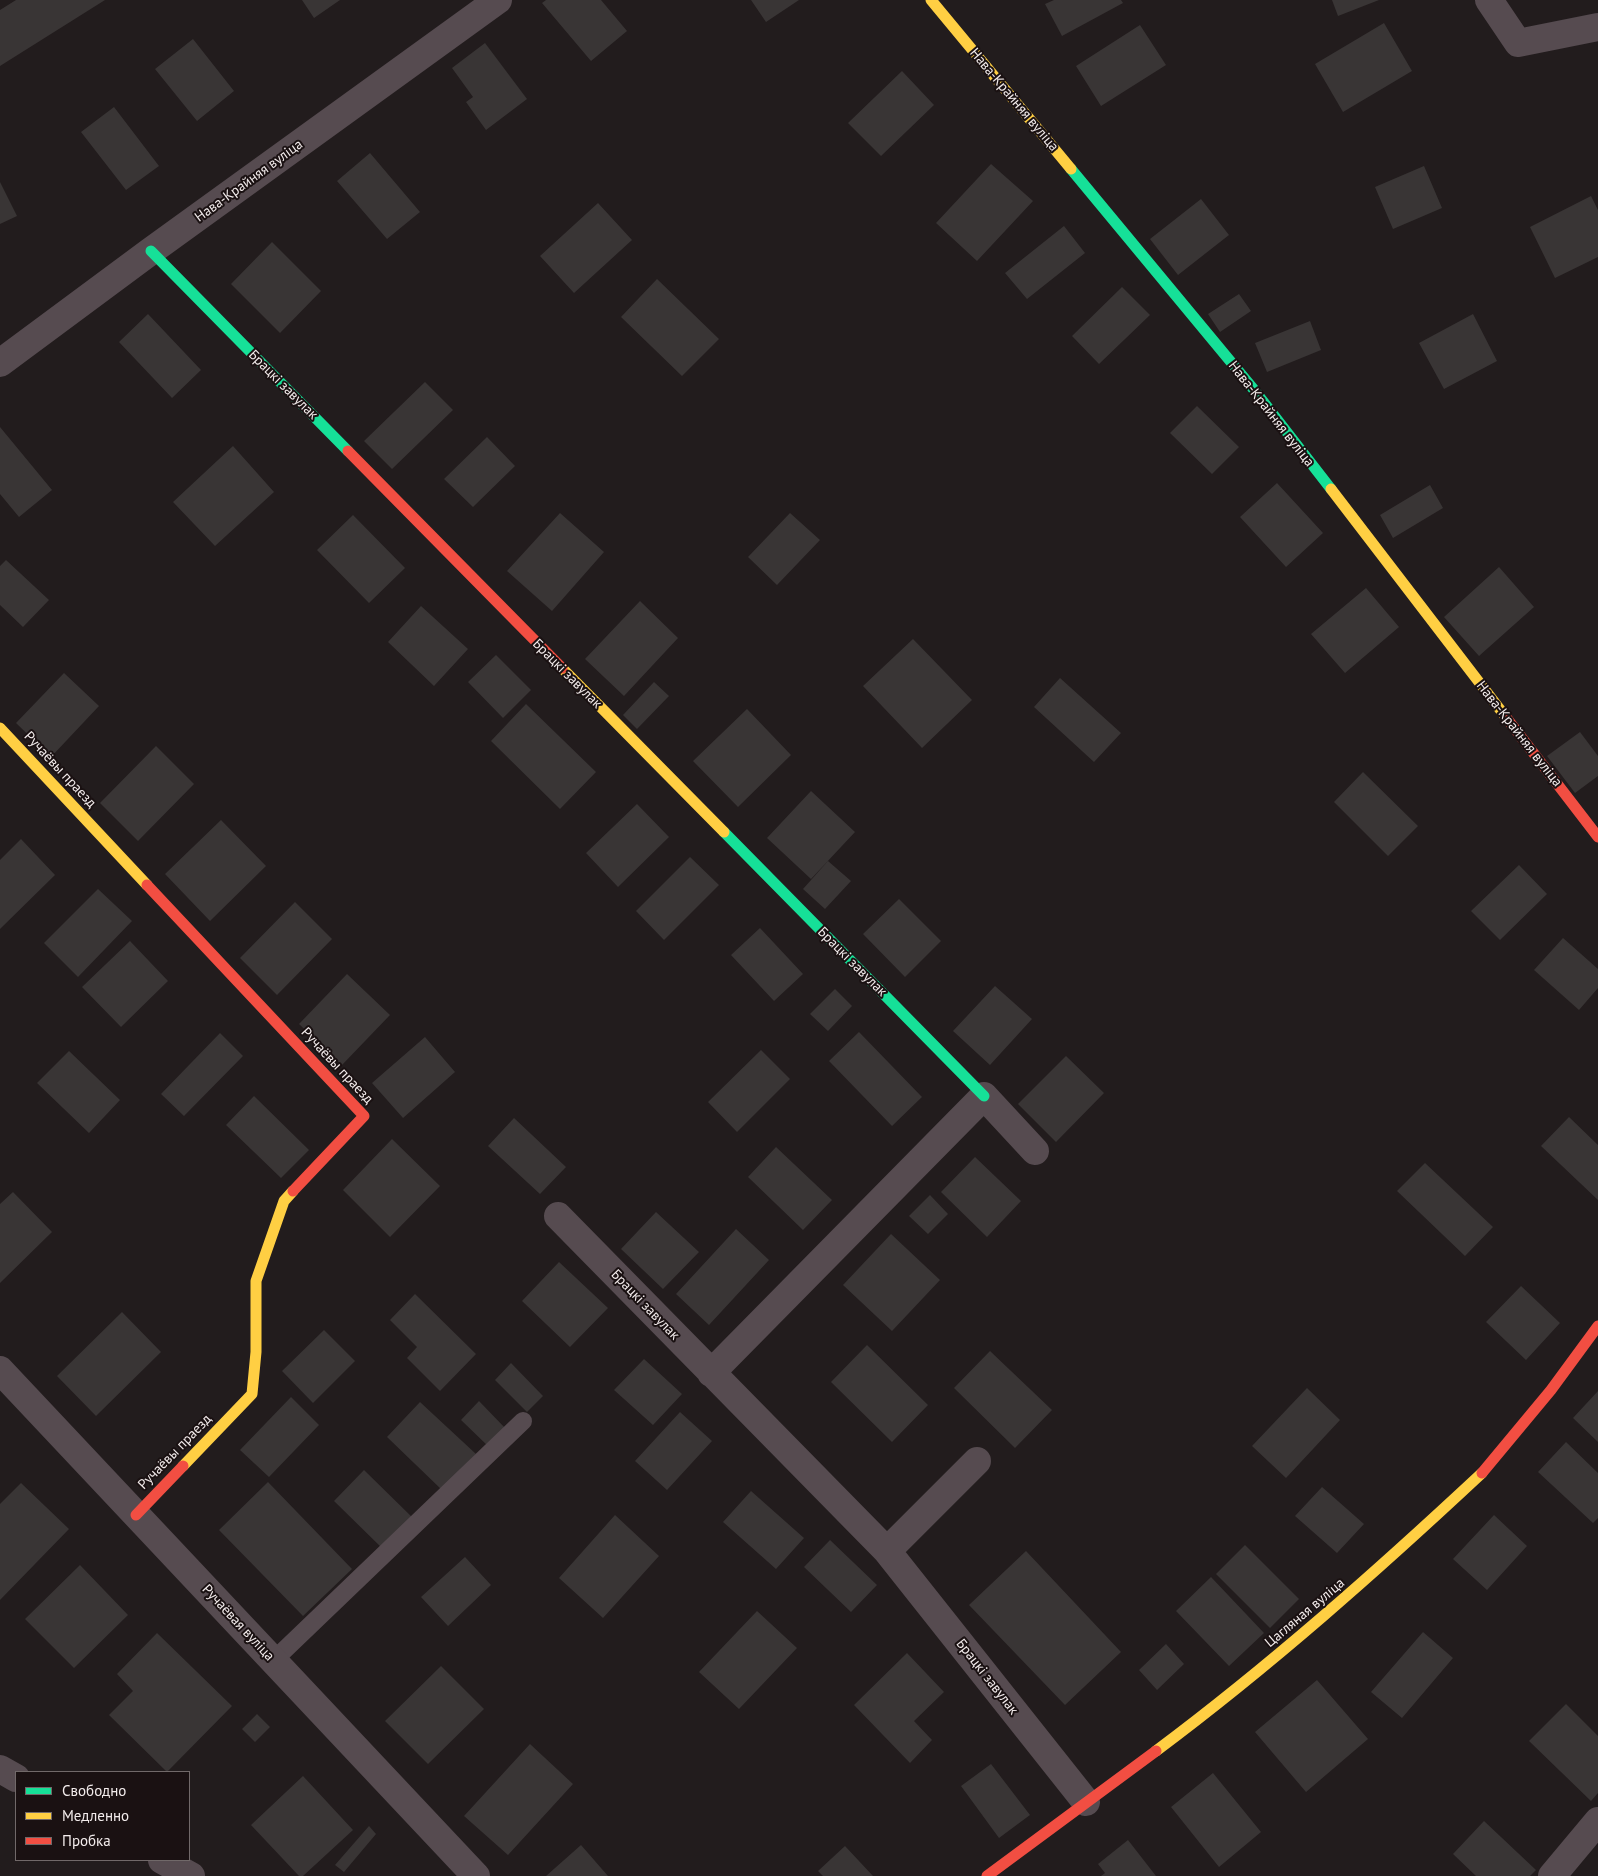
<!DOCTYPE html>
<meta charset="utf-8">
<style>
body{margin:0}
#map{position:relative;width:1598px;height:1876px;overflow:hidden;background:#221c1d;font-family:"PT Sans",sans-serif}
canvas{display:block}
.legend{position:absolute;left:15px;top:1771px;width:175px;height:90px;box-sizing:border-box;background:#1a1112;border:1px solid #716969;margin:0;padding:6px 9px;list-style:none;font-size:15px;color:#f3ecec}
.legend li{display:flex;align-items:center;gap:10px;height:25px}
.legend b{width:25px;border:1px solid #716969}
</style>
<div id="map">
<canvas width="1598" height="1876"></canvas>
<ul class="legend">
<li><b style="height:6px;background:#16e098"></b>Свободно</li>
<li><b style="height:6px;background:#ffcf43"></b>Медленно</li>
<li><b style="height:6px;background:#f24e42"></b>Пробка</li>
</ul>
</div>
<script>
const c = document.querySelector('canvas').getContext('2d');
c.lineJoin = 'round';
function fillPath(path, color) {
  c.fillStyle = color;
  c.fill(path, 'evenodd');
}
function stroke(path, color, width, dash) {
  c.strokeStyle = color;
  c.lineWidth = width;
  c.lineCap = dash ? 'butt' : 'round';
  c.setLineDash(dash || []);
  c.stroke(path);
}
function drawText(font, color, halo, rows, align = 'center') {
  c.font = font + ' "PT Sans",sans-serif';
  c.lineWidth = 4;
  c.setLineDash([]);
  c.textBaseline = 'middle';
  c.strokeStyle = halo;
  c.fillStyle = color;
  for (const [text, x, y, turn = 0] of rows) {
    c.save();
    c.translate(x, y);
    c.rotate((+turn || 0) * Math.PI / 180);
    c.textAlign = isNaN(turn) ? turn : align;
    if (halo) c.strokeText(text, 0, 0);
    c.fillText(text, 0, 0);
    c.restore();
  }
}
const building = new Path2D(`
 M16,0H105L0,66V10Z
 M302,0H340L314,18Z
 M546,0H601L627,31L591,61L542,3Z
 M751,0H799L766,22Z
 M1054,0H1121L1123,3L1062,36L1045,4Z
 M1332,0H1379L1338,16Z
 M1384,23L1412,71L1343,112L1315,64Z
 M1140,25L1166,65L1101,106L1076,66Z
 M193,39L234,91L197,121L155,69Z
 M485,43L527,99L486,130L466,102L473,97L452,68Z
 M902,71L934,105L881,156L848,123Z
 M114,107L159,166L126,190L81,132Z
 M370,153L420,212L387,239L337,181Z
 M991,164L1033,201L977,261L936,223Z
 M1424,166L1442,208L1393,229L1375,187Z
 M0,182L17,216L0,224Z
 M1591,196L1598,210V257L1555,278L1530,227Z
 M1201,199L1229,235L1178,275L1150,239Z
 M598,203L632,240L574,293L540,256Z
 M1064,226L1085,253L1027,299L1005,273Z
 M272,242L321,291L280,333L231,284Z
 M657,279L719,339L682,376L621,317Z
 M1122,287L1150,315L1099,364L1072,336Z
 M1239,294L1251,311L1220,332L1208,314Z
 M148,314L201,370L172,398L119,342Z
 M1473,314L1497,361L1444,389L1419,343Z
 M1310,321L1321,350L1267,372L1255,343Z
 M425,382L453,410L392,469L364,441Z
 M1197,406L1239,447L1212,474L1170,433Z
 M0,427L52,490L19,517L0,494Z
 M487,437L515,466L473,507L444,479Z
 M233,446L274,492L215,546L173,502Z
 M1277,483L1323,533L1286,567L1240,517Z
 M1430,485L1443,508L1393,538L1380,515Z
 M560,513L604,552L552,611L507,571Z
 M790,513L820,540L777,585L748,557Z
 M353,515L405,568L369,603L317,550Z
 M6,560L49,600L23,627L0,605V566Z
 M1499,567L1534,607L1479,656L1444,617Z
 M1366,588L1399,627L1345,673L1311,634Z
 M640,601L678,638L624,696L585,659Z
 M421,606L468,649L434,686L388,642Z
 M913,639L972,700L922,748L863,686Z
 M496,655L531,690L503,718L468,682Z
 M64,673L99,706L51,757L16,723Z
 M1060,678L1121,733L1094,762L1034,707Z
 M654,682L669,696L637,729L623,715Z
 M526,704L596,772L560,809L491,741Z
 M747,709L791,755L738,807L693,761Z
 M1580,732L1598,756V776L1575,793L1547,756Z
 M156,746L194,784L138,841L100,803Z
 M1363,772L1418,826L1388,856L1334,802Z
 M811,791L855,832L811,879L767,838Z
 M637,804L669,837L618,887L586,853Z
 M221,820L266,866L210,921L165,874Z
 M21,839L55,875L0,929V860Z
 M690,857L719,885L664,940L636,911Z
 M828,861L851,881L825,909L803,889Z
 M1519,865L1547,894L1500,940L1471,911Z
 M98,889L132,921L78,977L44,943Z
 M899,899L941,941L905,977L863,934Z
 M295,902L332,939L277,995L240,958Z
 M760,928L803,974L774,1001L731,955Z
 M1563,938L1598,969V988L1579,1010L1534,970Z
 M130,941L168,981L121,1027L82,987Z
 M347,974L390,1015L342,1065L299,1024Z
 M995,986L1032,1019L990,1065L953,1031Z
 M835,989L852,1006L828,1031L810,1014Z
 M859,1032L922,1097L892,1126L829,1061Z
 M220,1033L243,1056L184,1116L161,1094Z
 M425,1037L455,1072L403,1118L372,1083Z
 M761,1050L790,1079L737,1132L708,1102Z
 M69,1051L120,1100L89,1133L37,1083Z
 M1066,1056L1104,1093L1056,1142L1018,1104Z
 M254,1096L309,1150L281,1178L226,1125Z
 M1569,1117L1598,1145V1200L1541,1146Z
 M514,1118L566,1167L540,1194L488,1146Z
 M392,1139L440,1186L390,1237L343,1190Z
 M776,1147L832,1200L803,1230L748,1177Z
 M975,1157L1021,1201L987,1237L941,1192Z
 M1425,1163L1493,1227L1465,1256L1397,1191Z
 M13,1192L52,1232L0,1283V1204Z
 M930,1195L948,1214L928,1234L909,1216Z
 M656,1212L699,1252L663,1289L621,1249Z
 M736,1229L769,1260L709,1325L676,1294Z
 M891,1234L940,1280L892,1331L843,1285Z
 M559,1262L608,1308L570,1347L522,1301Z
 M1521,1286L1560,1323L1526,1360L1486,1322Z
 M415,1294L476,1354L440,1391L407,1358L417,1347L390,1320Z
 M122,1312L161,1352L96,1416L57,1376Z
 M324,1330L355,1361L313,1403L282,1371Z
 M867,1345L928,1405L892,1442L831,1382Z
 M990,1351L1052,1410L1015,1448L954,1388Z
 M644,1359L682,1394L653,1425L614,1390Z
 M511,1363L543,1396L527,1412L495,1380Z
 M1307,1388L1340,1420L1286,1478L1252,1446Z
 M1598,1391V1442L1573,1418Z
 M291,1397L319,1425L269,1477L240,1450Z
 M479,1401L506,1429L489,1447L461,1420Z
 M420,1402L476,1454L442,1490L387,1437Z
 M680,1412L712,1441L667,1490L635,1461Z
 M1566,1442L1598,1473V1518L1593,1523L1538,1472Z
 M364,1470L415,1520L385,1551L334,1501Z
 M268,1482L352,1569L303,1616L219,1530Z
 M21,1483L69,1529L0,1600V1504Z
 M1322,1487L1364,1524L1337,1553L1295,1516Z
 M751,1491L804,1538L776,1569L723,1522Z
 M615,1515L659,1556L603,1618L559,1578Z
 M1494,1515L1527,1546L1487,1590L1453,1559Z
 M830,1540L877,1585L851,1612L804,1567Z
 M1245,1545L1299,1599L1270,1628L1216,1574Z
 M1026,1551L1121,1652L1065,1705L969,1605Z
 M465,1557L491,1585L448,1626L421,1597Z
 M80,1565L128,1615L74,1668L25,1619Z
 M1211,1577L1264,1633L1229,1666L1176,1611Z
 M757,1611L797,1648L739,1709L699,1672Z
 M1423,1632L1453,1658L1402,1718L1371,1692Z
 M157,1633L232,1706L167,1772L109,1715L133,1691L117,1674Z
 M1166,1644L1184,1664L1157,1690L1139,1670Z
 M907,1653L944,1692L914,1721L932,1740L910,1763L854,1705Z
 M441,1666L484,1709L428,1764L385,1721Z
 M1317,1680L1368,1739L1306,1792L1255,1732Z
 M1566,1704L1598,1736V1793L1591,1801L1529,1741Z
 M257,1714L270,1727L255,1742L242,1729Z
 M530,1744L573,1784L508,1855L464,1816Z
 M991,1764L1030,1815L999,1838L961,1786Z
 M1213,1773L1261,1832L1219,1867L1171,1807Z
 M303,1776L353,1830L303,1876H299L251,1825Z
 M1484,1821L1536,1870L1530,1876H1476L1453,1854Z
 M369,1826L376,1834L344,1872L335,1865Z
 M1128,1840L1156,1876H1101L1105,1873L1098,1864Z
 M581,1845L608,1876H546Z
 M845,1846L873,1876H823L818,1871Z`);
const lane = new Path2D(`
 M274,1660L523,1421`);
const street = new Path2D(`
 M1489,0L1518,43L1598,27
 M0,363L151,251L498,0
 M558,1216L887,1551L1086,1802
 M0,1370L476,1876
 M711,1373L984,1096L1035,1151
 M887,1551L977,1461
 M0,1769L16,1778
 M162,1860L191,1876
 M1552,1876L1598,1821`);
const fast = new Path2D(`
 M1071,169L1255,391L1331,489
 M151,251L348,451
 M724,832L984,1096`);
const slow = new Path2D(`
 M931,0L1071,169
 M1331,489L1505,716
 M562,668L724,832
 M0,728L147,885
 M183,1466L252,1394L256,1352V1281L284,1201L293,1191
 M1156,1751C1271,1665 1377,1571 1482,1473`);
const jam = new Path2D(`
 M348,451L562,668
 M1505,716L1598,837
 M147,885L364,1116L293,1191
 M1482,1473L1551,1390L1598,1326
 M136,1515L183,1466
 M987,1876L1156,1751`);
const streetNames = [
 ["Нава-Крайняя вуліца",1014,100,50],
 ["Нава-Крайняя вуліца",249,181,-36],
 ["Брацкі завулак",283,385,45],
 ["Нава-Крайняя вуліца",1271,414,52],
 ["Брацкі завулак",567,674,45],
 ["Нава-Крайняя вуліца",1519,734,52],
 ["Ручаёвы праезд",60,770,47],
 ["Брацкі завулак",852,962,45],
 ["Ручаёвы праезд",337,1066,47],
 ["Брацкі завулак",645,1305,46],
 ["Ручаёвы праезд",175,1452,-46],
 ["Цагляная вуліца",1305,1613,-40],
 ["Ручаёвая вуліца",238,1623,47],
 ["Брацкі завулак",987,1677,52]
];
fillPath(building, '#393535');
stroke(lane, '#564b50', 18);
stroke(street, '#564b50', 28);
stroke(fast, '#16e098', 11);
stroke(slow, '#ffcf43', 11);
stroke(jam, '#f24e42', 11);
drawText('14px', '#f3ecec', '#1a1112', streetNames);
</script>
